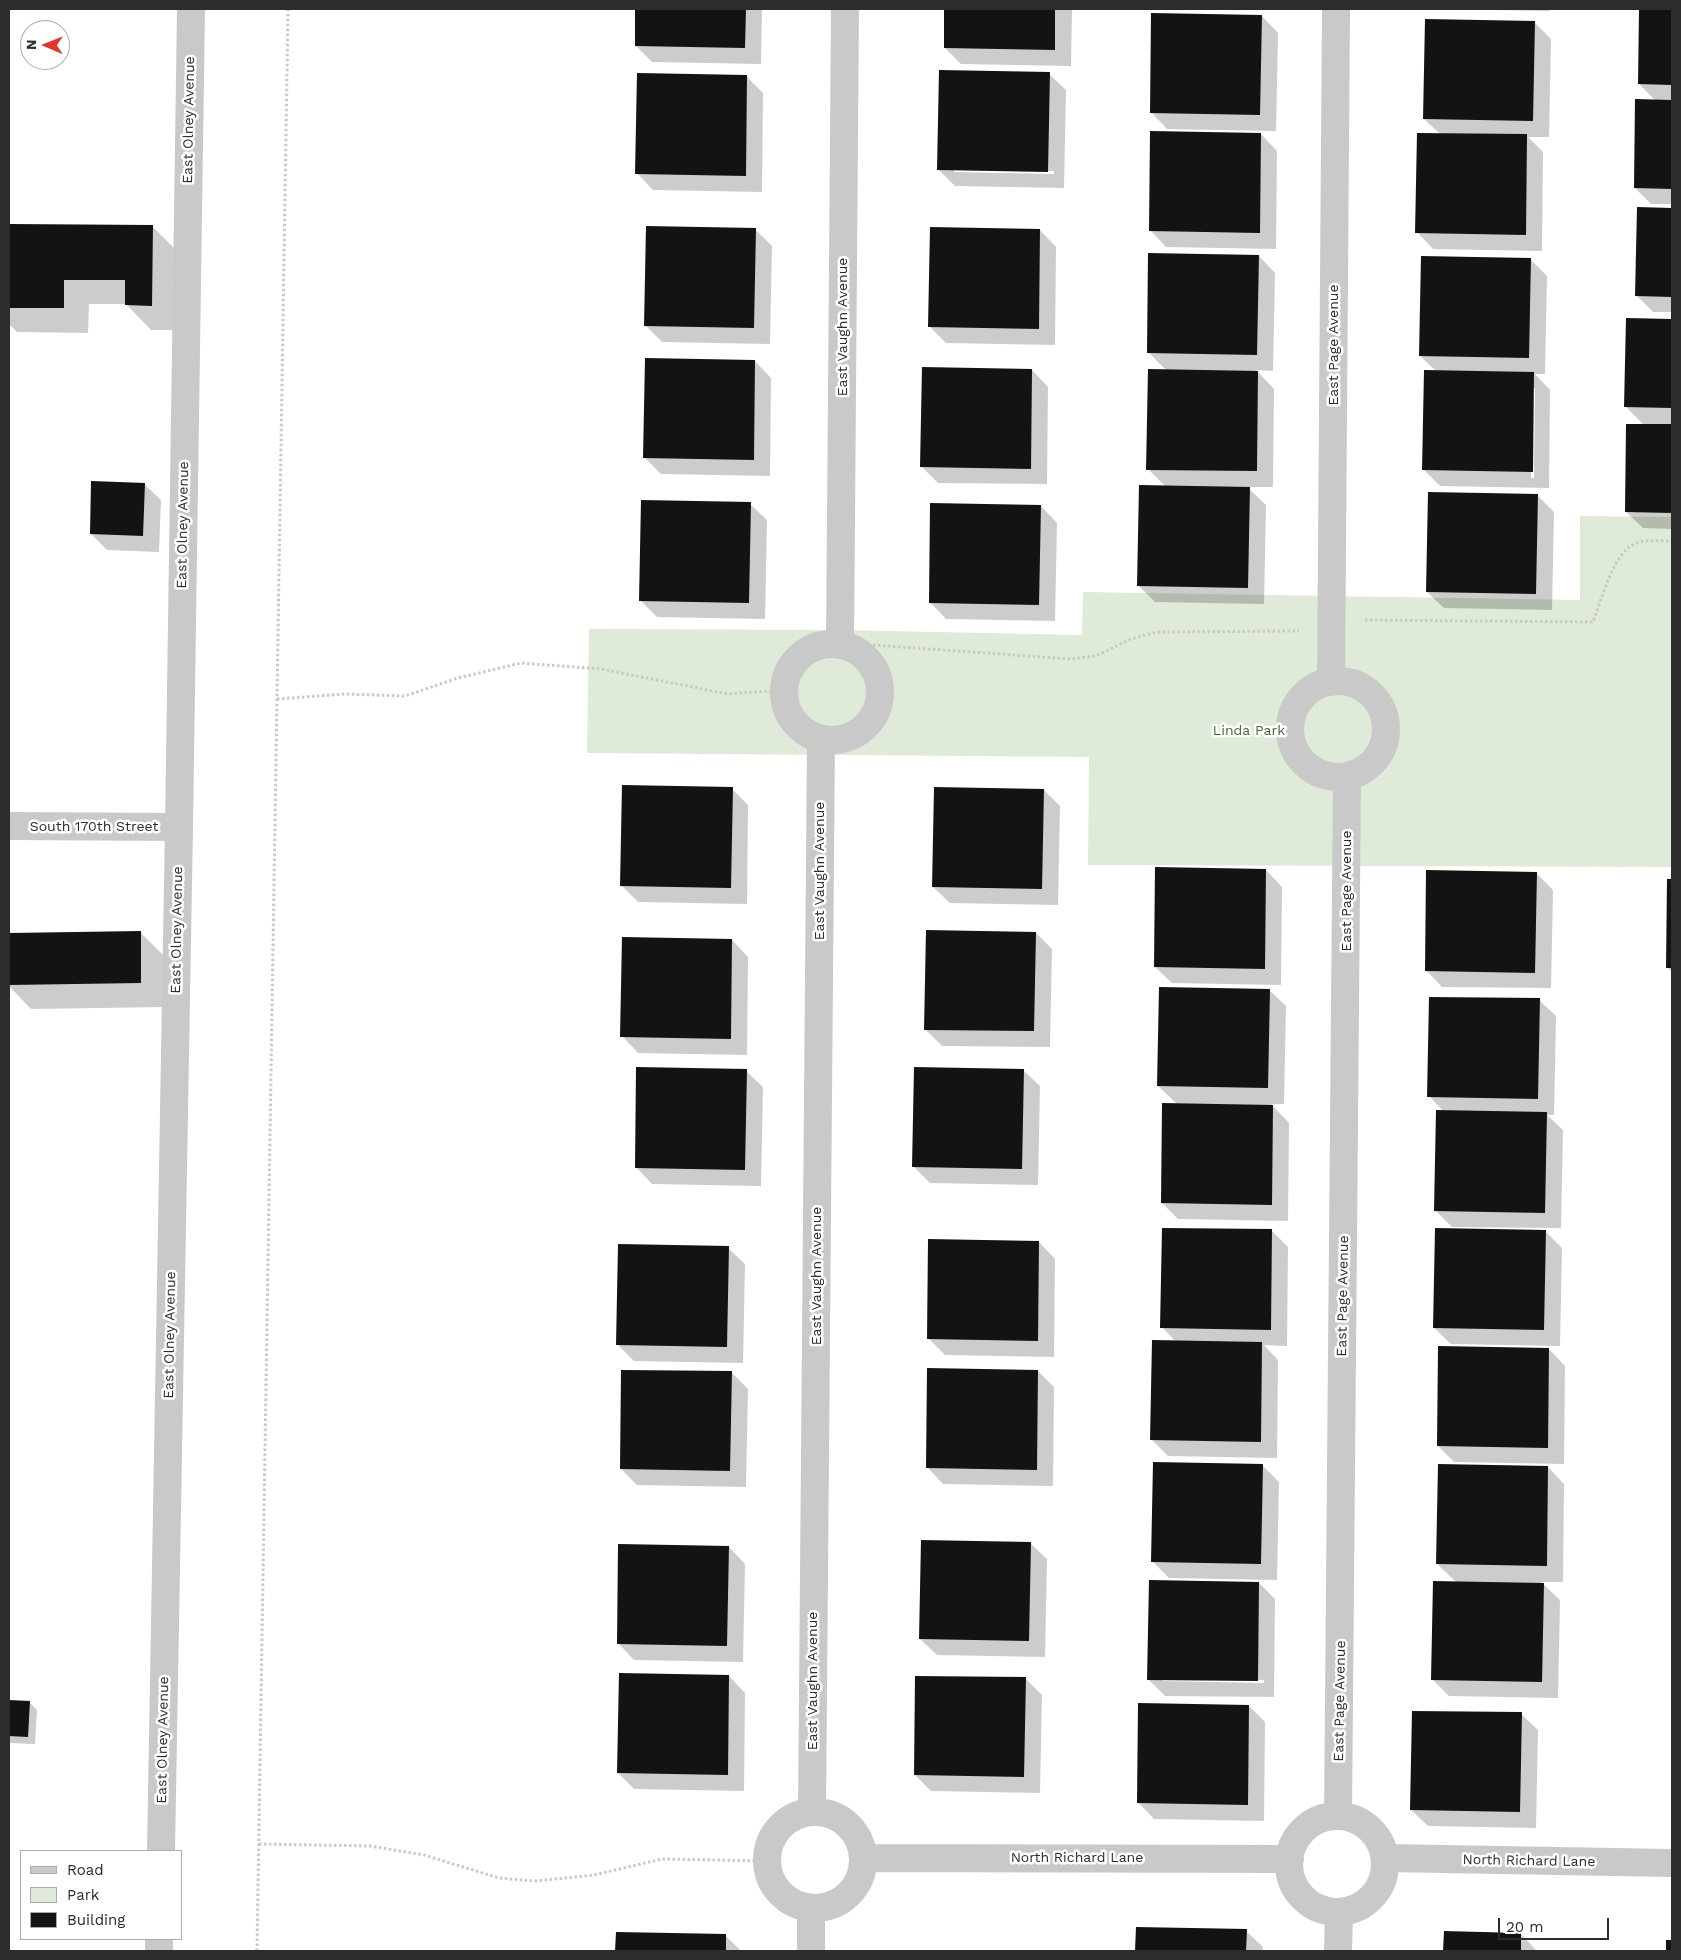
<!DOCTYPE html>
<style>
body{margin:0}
#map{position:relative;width:1681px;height:1960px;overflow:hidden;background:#fff;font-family:"Work Sans",sans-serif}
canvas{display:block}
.frame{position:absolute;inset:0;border:10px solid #2c2c2c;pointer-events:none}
.legend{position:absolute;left:20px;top:1850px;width:162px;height:90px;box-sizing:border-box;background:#fff;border:1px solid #ababab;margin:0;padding:6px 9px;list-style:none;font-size:15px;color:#2c2c2c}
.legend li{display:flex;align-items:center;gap:10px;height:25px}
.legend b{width:25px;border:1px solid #ababab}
.north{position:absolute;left:20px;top:20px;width:50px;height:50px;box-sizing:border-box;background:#fff;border:1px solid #ababab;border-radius:50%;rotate:271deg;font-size:14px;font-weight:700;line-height:20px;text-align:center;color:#2c2c2c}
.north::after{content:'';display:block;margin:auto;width:18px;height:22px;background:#e7342a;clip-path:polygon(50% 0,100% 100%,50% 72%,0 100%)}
.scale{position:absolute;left:1498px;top:1918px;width:111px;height:22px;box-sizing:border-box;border:2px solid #2c2c2c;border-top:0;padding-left:6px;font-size:15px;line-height:18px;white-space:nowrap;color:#2c2c2c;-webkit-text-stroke:4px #fff;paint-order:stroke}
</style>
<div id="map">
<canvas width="1681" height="1960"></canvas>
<div class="frame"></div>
<ul class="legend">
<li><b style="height:6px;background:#c9c9c9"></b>Road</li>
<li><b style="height:14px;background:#e0ead9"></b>Park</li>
<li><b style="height:14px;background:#131313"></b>Building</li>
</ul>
<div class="north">N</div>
<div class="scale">20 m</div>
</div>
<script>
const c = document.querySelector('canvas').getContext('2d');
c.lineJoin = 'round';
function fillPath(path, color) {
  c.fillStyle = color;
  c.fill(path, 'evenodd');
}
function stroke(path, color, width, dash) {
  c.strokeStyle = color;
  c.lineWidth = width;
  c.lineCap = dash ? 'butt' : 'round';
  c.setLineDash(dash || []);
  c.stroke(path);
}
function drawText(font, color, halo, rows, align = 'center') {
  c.font = font + ' "Work Sans",sans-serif';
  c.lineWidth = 5;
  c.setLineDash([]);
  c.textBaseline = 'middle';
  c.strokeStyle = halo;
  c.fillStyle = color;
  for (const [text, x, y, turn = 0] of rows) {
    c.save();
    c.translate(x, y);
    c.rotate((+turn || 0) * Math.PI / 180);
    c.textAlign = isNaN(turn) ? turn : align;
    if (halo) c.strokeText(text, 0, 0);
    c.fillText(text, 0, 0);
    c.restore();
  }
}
const green = new Path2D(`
 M1580,516L1672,517V867L1088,865L1089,757L587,753L589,629L841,630L1082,635L1083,592L1580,600Z`);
const shadow = new Path2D(`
 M636,9H762L761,64L652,62L636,46Z
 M946,9H1072L1071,66L961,64L945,48Z
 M1439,9H1549V11Z
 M1640,9H1672V204H1651L1635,188L1656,101L1639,84Z
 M1262,16L1278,33L1276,131L1167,129L1151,112Z
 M1534,22L1551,39L1549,137H1528L1543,152L1542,251L1433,249L1417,232L1440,134L1424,119Z
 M1049,74L1066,90L1064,188L955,186L939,170ZM954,169L1054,171V174L954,172Z
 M747,77L763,93L762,192L653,190L637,173Z
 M1261,134L1277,151L1276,249L1166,247L1150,230Z
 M1638,208L1672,209V312H1653L1637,296Z
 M9,225L152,226L177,251L176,330H151L126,304H89L88,333L17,332L9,324Z
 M755,229L772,246L770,344L662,342L645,325Z
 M1040,230L1056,247L1055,345L946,343L929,326Z
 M1259,256L1275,273L1273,371L1256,370L1274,389L1273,487H1247L1266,505L1264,604L1155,602L1138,585L1166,487L1148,469L1167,371L1148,352Z
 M1530,259L1547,276L1545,374H1535L1550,390L1549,488L1440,486L1424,470L1436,371L1420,356ZM1533,388H1535L1534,478H1531Z
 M1627,319L1672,320V529L1643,528L1626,512L1644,425L1626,407Z
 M755,361L771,378L770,476L661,474L644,457Z
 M1032,370L1048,387L1047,484L938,483L921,466Z
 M144,484L161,500L159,552L107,550L91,534Z
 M1537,495L1554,512L1552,610L1444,608L1427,592Z
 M750,504L767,520L765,619L657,617L640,600Z
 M1041,506L1057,523L1055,621L946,619L930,602Z
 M732,789L748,805L747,904L638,902L621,885Z
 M1044,790L1060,806L1058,905L950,903L933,887Z
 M1266,870L1282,887L1281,985L1172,983L1155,967Z
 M1536,873L1553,890L1551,988L1442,987L1426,970Z
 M1668,880H1672V972L1667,967Z
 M140,932L165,957V1007L31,1009L9,986V934Z
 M1036,933L1052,949L1050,1047L942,1046L925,1029Z
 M732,940L748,957L747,1055L638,1053L622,1036Z
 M1269,990L1286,1006L1284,1104H1271L1289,1123L1288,1221L1178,1219L1162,1203L1177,1104L1158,1086Z
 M1539,1000L1556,1016L1554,1115H1547L1563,1130L1561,1228L1452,1227L1435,1210L1444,1112L1429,1096Z
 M1023,1070L1040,1086L1038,1185L930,1183L913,1166Z
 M746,1071L763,1087L761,1186L652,1184L636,1167Z
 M1272,1231L1288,1247L1287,1346L1264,1345L1278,1360L1277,1458L1168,1456L1151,1439L1176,1342L1162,1327Z
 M1545,1231L1562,1248L1560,1346L1451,1344L1434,1328Z
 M1039,1242L1055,1259L1054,1357L945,1355L928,1338Z
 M728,1248L745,1264L743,1363L634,1361L617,1344Z
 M1549,1349L1565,1366L1564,1464L1454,1462L1438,1446Z
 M1038,1371L1054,1387L1053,1486L943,1484L927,1467Z
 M732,1373L748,1389L746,1487L637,1485L621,1469Z
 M1262,1465L1279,1482L1277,1580L1169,1578L1152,1561Z
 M1548,1467L1564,1484L1563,1582H1541L1560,1600L1558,1698L1449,1696L1433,1680L1456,1582L1437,1564Z
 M1030,1543L1047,1559L1045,1657L937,1655L920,1639Z
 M729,1547L745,1564L743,1662L634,1660L618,1643Z
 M1259,1583L1275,1599L1274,1697L1165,1696L1148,1679ZM1163,1679L1264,1680V1683L1163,1681Z
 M729,1676L745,1693L744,1791L634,1789L618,1773Z
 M1026,1679L1042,1695L1040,1793L931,1791L915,1775Z
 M9,1701L29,1702L37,1710L35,1744L9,1743Z
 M1249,1706L1265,1722L1264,1821L1154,1819L1138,1802Z
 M1521,1714L1538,1730L1536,1828L1428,1826L1411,1810Z
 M1137,1929L1246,1931L1263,1947L1262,1951H1137Z
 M1445,1933L1521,1934L1537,1951H1445Z
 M617,1934L726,1936L741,1951H617Z`);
const building = new Path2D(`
 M635,9H746L745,48L635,46Z
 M944,9H1055V50L944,48Z
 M1639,9H1672V85L1638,84Z
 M1151,13L1262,15L1260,115L1150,113Z
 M1425,19L1535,21L1533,121L1423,119Z
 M939,70L1050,72L1048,172L937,170Z
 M637,73L747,75L746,176L635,174Z
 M1635,99L1672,100V189L1634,188Z
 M1150,131L1261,133L1260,233L1149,231Z
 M1417,133L1527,134L1526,235L1415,233Z
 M1637,207L1672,208V297L1635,296Z
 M9,224L153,225L152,306L125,305V280H64V308H9Z
 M646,226L756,228L754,328L644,326Z
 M930,227L1040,229L1039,329L928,327Z
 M1148,253L1259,255L1257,355L1147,353Z
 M1421,256L1531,258L1529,358L1419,356Z
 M1626,318L1672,319V408L1624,407Z
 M645,358L755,360L754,460L643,458Z
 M922,367L1032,369L1031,469L920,467Z
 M1148,369L1258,371L1257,471L1146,470Z
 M1424,370L1534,372L1533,472L1422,470Z
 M1626,424H1672V513L1625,512Z
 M91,481L145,483L143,536L90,534Z
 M1139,485L1250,487L1248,588L1137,586Z
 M1428,492L1538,494L1536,594L1426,592Z
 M641,500L751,502L749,603L639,601Z
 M930,503L1041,505L1039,605L929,603Z
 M622,785L733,787L731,888L620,886Z
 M934,787L1044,789L1042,889L932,887Z
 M1155,867L1266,869L1265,969L1154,967Z
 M1426,870L1537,872L1535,973L1425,971Z
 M1667,879H1672V968H1666Z
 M926,930L1036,932L1034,1031L924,1030Z
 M141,931V983L9,985V933Z
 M622,937L732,939L731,1039L620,1037Z
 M1159,987L1270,989L1268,1088L1157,1086Z
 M1429,997L1540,998L1538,1099L1427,1097Z
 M636,1067L747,1069L745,1170L635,1168Z
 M914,1067L1024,1069L1022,1169L912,1167Z
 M1162,1103L1273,1105L1272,1205L1161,1203Z
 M1436,1110L1547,1112L1545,1213L1434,1211Z
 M1162,1228L1272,1229L1271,1330L1160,1328Z
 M1435,1228L1546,1230L1544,1330L1433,1328Z
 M928,1239L1039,1241L1038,1341L927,1339Z
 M618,1244L729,1246L727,1347L616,1345Z
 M1152,1340L1262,1342L1261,1442L1150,1440Z
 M1438,1346L1549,1348L1548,1448L1437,1446Z
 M927,1368L1038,1370L1037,1470L926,1468Z
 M621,1370L732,1371L730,1471L620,1469Z
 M1153,1462L1263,1464L1261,1564L1151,1562Z
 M1438,1464L1548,1466L1547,1566L1436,1564Z
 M921,1540L1031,1542L1029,1641L919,1639Z
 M618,1544L729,1546L727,1646L617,1644Z
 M1149,1580L1259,1582L1258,1681L1147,1680Z
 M1433,1581L1544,1583L1542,1682L1431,1680Z
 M619,1673L729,1675L728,1775L617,1773Z
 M915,1676L1026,1677L1024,1777L914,1775Z
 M9,1700L30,1701L28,1737L9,1736Z
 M1138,1703L1249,1705L1248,1805L1137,1803Z
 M1412,1711L1522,1712L1520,1812L1410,1810Z
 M1136,1927L1247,1929L1246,1951H1135Z
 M1444,1931L1521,1933V1951H1443Z
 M616,1932L726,1934V1951H615Z
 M1666,1940H1672V1951H1666Z`);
const path = new Path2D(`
 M1365,620L1593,622C1601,601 1613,554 1634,544C1645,539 1660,541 1672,541
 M873,645L1071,659L1096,656L1131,639L1157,632L1299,631
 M277,699L345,694L405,696L458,678L521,663L601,669L728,694L784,690
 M259,1844L370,1846L424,1855L499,1878L534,1881L594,1875L662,1859L767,1861
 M257,1951L288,9`);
const street = new Path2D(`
 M784 692a48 48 0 1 1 96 0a48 48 0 1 1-96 0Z
 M840,645L845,9
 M1290 729a48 48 0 1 1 96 0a48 48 0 1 1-96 0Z
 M1331,682L1336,9
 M9,826L179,827
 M767 1860a48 48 0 1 1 96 0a48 48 0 1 1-96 0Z
 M812,1812L821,739
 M1289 1864a48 48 0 1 1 96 0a48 48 0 1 1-96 0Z
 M1338,1816L1347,776
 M161,1851L179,827L191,9
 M863,1858L1290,1859
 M1386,1858L1672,1863
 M159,1951V1939
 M811,1951V1908
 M1338,1951L1339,1912`);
const streetNames = [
 ["East Olney Avenue",189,120,-89],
 ["East Vaughn Avenue",843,327,-90],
 ["East Page Avenue",1334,345,-90],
 ["East Olney Avenue",183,525,-89],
 ["South 170th Street",94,827],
 ["East Vaughn Avenue",820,871,-90],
 ["East Page Avenue",1347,891,-90],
 ["East Olney Avenue",177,930,-89],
 ["East Vaughn Avenue",817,1276,-90],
 ["East Page Avenue",1343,1296,-89],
 ["East Olney Avenue",170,1335,-89],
 ["East Vaughn Avenue",813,1681,-90],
 ["East Page Avenue",1340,1701,-89],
 ["East Olney Avenue",163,1740,-89],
 ["North Richard Lane",1077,1858],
 ["North Richard Lane",1529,1861,1]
];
const parkNames = [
 ["Linda Park",1249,731]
];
fillPath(green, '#e0ead9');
fillPath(shadow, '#0003');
fillPath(building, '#131313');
stroke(path, '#c9c9c9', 3, [2.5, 2.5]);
stroke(street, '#c9c9c9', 28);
drawText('14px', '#2c2c2c', '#fff', streetNames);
drawText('14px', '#496839', '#fff', parkNames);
</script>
